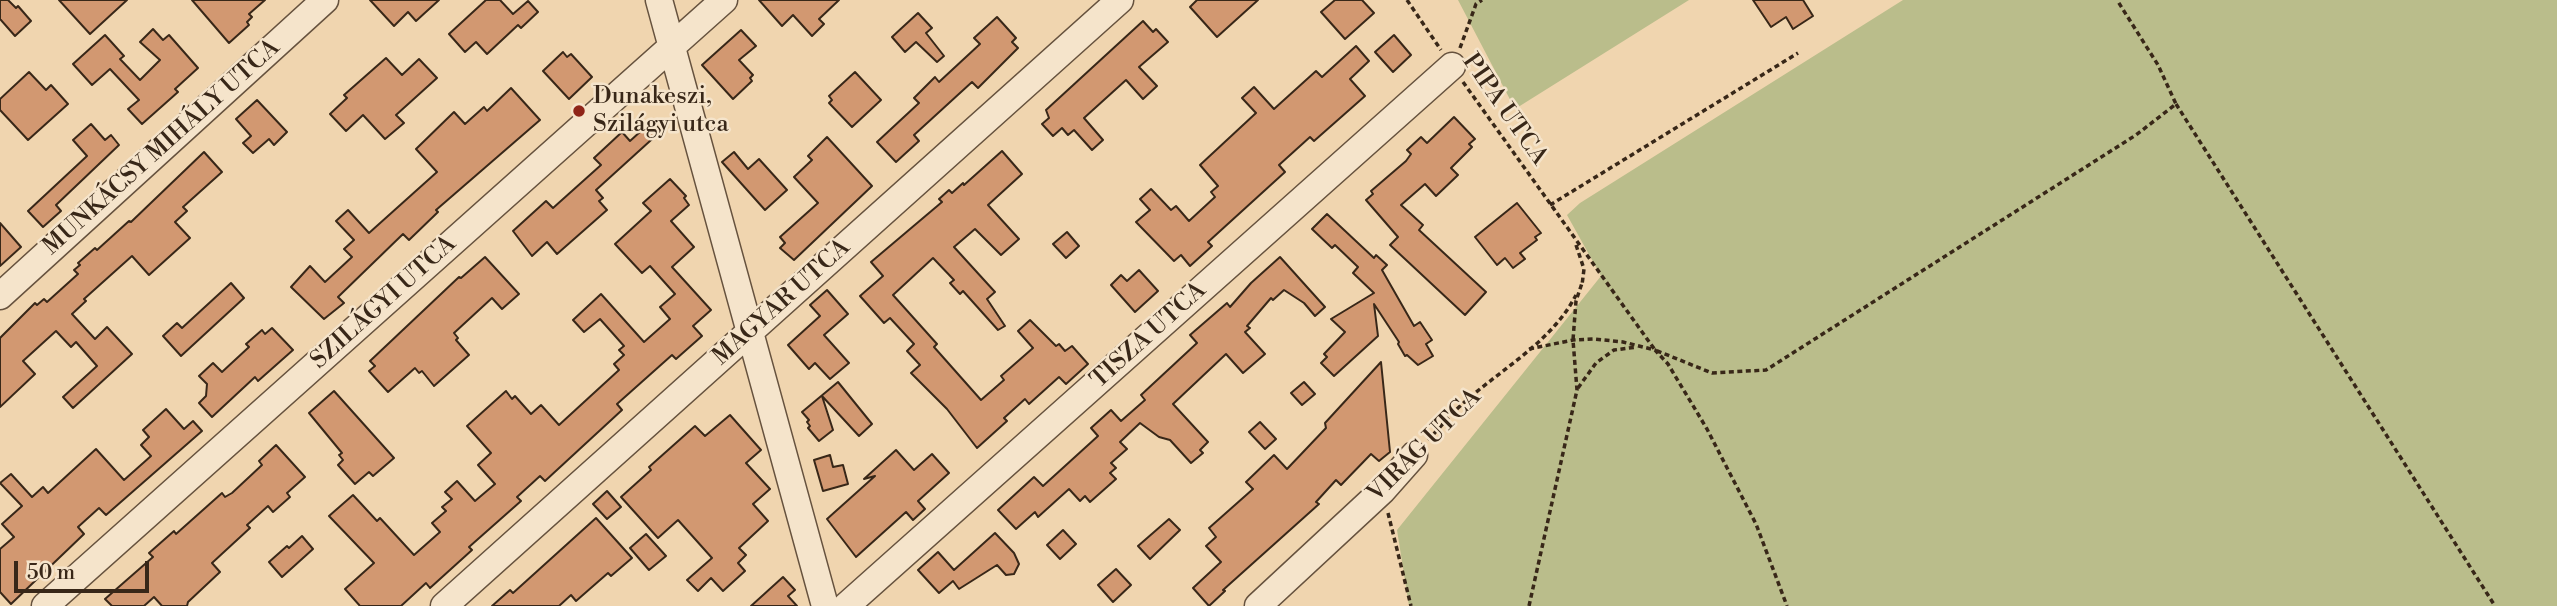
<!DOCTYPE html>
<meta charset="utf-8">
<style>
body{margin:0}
#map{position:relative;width:2557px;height:606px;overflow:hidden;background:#f0d5af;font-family:"Libre Bodoni",serif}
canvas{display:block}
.scale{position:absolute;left:14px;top:561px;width:135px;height:32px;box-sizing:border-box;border:4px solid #382718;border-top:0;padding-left:9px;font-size:21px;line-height:24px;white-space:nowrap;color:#382718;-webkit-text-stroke:5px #f5e4cb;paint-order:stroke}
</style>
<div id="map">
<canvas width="2557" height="606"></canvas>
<div class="scale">50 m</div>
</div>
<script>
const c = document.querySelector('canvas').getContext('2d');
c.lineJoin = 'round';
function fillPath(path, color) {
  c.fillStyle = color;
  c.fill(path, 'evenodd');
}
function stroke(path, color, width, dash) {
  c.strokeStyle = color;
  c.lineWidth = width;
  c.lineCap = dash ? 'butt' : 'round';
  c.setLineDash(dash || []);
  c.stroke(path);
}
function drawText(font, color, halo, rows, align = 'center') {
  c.font = font + ' "Libre Bodoni",serif';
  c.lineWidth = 5;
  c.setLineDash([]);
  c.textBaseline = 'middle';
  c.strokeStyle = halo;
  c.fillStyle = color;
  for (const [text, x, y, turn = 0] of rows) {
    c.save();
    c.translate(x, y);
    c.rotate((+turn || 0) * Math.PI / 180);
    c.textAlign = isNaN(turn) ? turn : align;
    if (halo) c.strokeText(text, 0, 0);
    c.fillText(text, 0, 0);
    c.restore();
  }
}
const green = new Path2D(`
 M1458,0H1689L1515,109Z
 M1903,0H2557V606H1409L1397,530L1601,276L1567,215L1580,203Z`);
const building = new Path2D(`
 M0,0H8L16,8L18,6L31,21L15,36L0,19Z
 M59,0H127L90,34Z
 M192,0H265L249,14L252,17L247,22L249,25L229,43Z
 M370,0H439L416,21L408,12L394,26Z
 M486,0H500L513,14L528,1L538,12L521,28L518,25L487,54L476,42L465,52L449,34Z
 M759,0H839L819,19L824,24L812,36L793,15L782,26Z
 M1197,0H1258L1217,37L1190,7Z
 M1335,0H1362L1374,13L1345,39L1321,12Z
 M1753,0H1803L1813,16L1793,29L1786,17L1771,27Z
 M918,13L932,28L926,33L944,56L937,62L916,42L905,52L892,37Z
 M997,17L1016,38L1012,42L1018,48L978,88L972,82L914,135L919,141L896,162L877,142L919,103L914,98L935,77L939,82L980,44L974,38Z
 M1143,21L1153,32L1156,29L1168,42L1139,67L1157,86L1143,99L1126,80L1084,118L1103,140L1092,150L1074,130L1068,135L1062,128L1053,136L1042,124L1049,118L1046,110Z
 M153,29L163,40L169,35L198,68L175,89L178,92L142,124L128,109L139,100L110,69L92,85L73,64L105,35L124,56L120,59L140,80L160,60L140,42Z
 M741,30L756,46L739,60L753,75L750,78L752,81L733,99L702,65Z
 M1394,35L1411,55L1393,72L1375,52Z
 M1356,46L1369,61L1350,79L1365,96L1314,141L1310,137L1279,165L1285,172L1208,242L1212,246L1190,266L1181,255L1174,261L1136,222L1150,210L1140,199L1151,189L1171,210L1176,206L1189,221L1215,197L1211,192L1218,186L1200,165L1256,113L1242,98L1254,87L1274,109L1316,71L1322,77Z
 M563,52L567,57L571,54L592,77L569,99L543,71Z
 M386,58L402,75L419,59L437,78L396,115L404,123L385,139L363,115L346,131L330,114L347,98L344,95Z
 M29,72L46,90L51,85L68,104L28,140L0,110V99Z
 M855,72L881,100L852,127L829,103L832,100L829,96Z
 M511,88L540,120L436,210L438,212L409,240L403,234L338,297L344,303L324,319L291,287L310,266L325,282L352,257L344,249L354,240L336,221L348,210L369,233L437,172L416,149L454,112L465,124L484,107L487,111Z
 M257,100L287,132L274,145L269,139L253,153L243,143L251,136L236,119Z
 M1454,117L1475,139L1469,144L1472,147L1451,168L1458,175L1436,196L1425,184L1401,205L1423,225L1419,230L1486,292L1465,315L1390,245L1398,237L1366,200L1373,194L1371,191L1406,161L1411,154L1407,150L1421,137L1427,143Z
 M652,121L661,131L596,190L603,198L599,201L607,210L557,254L547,242L532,256L513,231L546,201L553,208L601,165L594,158L622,132L630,141Z
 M91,124L105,140L111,135L119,145L56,205L61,211L43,227L28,211L87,156L73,140Z
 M827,137L872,186L794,260L780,248L785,243L780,237L818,203L794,177L812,160L808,156Z
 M1002,151L1022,174L988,205L1019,239L1001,255L975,229L954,247L995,292L987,299L1005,326L998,330L963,291L960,294L950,283L954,280L933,258L893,295L937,344L934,347L981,400L1004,380L1001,376L1033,348L1018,331L1030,320L1056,346L1059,344L1065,351L1072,346L1088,364L1066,384L1059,377L1029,404L1025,399L1004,418L1007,421L977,448L947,409L911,373L920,365L907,351L914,344L890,318L884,323L860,296L883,276L871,262L942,202L939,199L949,190L952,193L963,183L964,185Z
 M204,152L222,172L183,207L187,211L175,222L190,238L149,275L132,256L84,299L86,301L72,314L95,339L107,327L132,354L73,408L63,397L97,366L76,342L71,347L56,331L23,361L35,374L0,407V338L35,303L37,305L44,299L47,302L78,274L74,270L80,265L78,263L95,248L97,250L129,221L131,222Z
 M734,152L748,169L759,159L787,190L765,210L722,162Z
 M670,179L686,196L684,198L689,205L671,221L694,247L672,267L711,310L693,326L702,336L676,359L672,355L617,404L622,410L545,481L540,476L517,497L521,501L469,547L472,550L430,588L426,583L401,606H360L345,589L374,563L329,516L353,495L377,521L380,518L414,555L440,532L432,523L446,511L442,507L452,499L445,492L457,481L475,501L495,484L478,465L491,453L467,426L506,391L512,399L515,396L531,414L541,405L559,425L619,370L614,364L624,355L619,350L624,346L600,319L584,332L573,320L601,294L644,342L670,319L660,307L675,294L650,266L642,273L615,244L651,211L643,203Z
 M1517,203L1541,233L1535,237L1537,240L1520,253L1525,259L1513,268L1505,258L1497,265L1475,237Z
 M1327,214L1374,258L1376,255L1387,265L1382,270L1414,326L1420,322L1432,340L1426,344L1433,356L1418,365L1407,355L1405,356L1398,344L1399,342L1374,304L1378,336L1334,376L1321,363L1327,357L1324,354L1345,332L1331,319L1374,293L1353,273L1358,267L1335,245L1332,248L1312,229Z
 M0,223L21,247L0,266Z
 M1067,232L1079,246L1066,258L1053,244Z
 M485,257L519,294L502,309L492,298L454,333L458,338L456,340L469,355L434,386L422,371L419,373L415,368L388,392L369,371L375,366L370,361L459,277L461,278Z
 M1280,257L1325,307L1315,316L1304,303L1284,290L1273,300L1271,298L1247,326L1250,328L1245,332L1265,354L1243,373L1226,354L1173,404L1208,442L1200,450L1203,453L1191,463L1170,440L1159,437L1140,423L1120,442L1127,449L1111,463L1116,468L1110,473L1116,479L1090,502L1085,496L1080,501L1069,489L1038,517L1035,512L1016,529L998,510L1034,477L1043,486L1098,436L1091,428L1111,410L1121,421L1145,400L1141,395L1197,343L1190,335L1227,303L1230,307L1251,283Z
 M1139,270L1158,291L1135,312L1111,285L1121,275L1127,281Z
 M231,283L244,298L181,356L163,336L177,323L182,328Z
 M827,290L848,314L824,335L849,363L830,379L815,363L809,369L788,345L820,316L810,305Z
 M272,328L293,350L258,381L255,377L212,417L199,403L206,396L207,384L199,376L213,363L222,372L249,347L246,344L262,330L265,334Z
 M1381,362L1390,452L1379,461L1371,454L1341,485L1336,480L1316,502L1319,504L1223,590L1225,591L1209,606L1193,588L1221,562L1206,546L1216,537L1209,528L1253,489L1246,482L1274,455L1287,469L1326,428L1325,423Z
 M838,382L872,424L859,436L822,396L833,430L819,441L808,428L810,426L807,422L809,420L802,412Z
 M1304,382L1315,394L1302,405L1291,393Z
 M334,391L394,458L373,476L369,472L355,484L338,465L343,460L339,455L342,453L309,413Z
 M166,409L184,429L193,421L202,431L106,515L99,508L78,527L84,534L11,604L0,592V549L14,537L2,524L22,506L0,483L11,474L32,497L43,487L48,493L96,449L124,480L151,456L141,445L149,437L143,430Z
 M730,415L761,450L746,463L770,489L753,504L768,521L739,548L746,555L738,563L745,571L723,591L711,578L698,591L687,580L712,558L678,520L658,538L621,497L651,470L649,467L695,426L705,436Z
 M1260,422L1276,439L1265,449L1249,432Z
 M276,445L305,477L287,493L290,497L273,512L268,506L247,525L250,528L212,563L220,572L188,602L187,606H162L154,597L144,606H112L105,599L153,557L149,553L174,531L176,534L222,493L225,497L232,493L262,465L259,461Z
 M896,450L914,470L932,454L949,473L918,501L925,509L913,520L906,512L856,557L827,519L875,476L864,479Z
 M830,455L833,467L843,465L848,484L823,491L814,460Z
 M607,491L621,507L607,519L593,504Z
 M596,518L632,558L611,576L608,573L576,601L571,595L559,606H492L510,590L513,593Z
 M1169,519L1180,530L1150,559L1138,546Z
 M1063,530L1076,544L1060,559L1047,545Z
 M995,533L1014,553L1019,564L1014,574L1006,575L997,565L959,589L953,581L939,593L918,570L938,552L954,570Z
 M646,534L666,556L649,570L630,548Z
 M302,536L313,549L282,577L269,562L287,546L289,548Z
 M1116,569L1131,585L1113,602L1098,585Z
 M783,577L795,590L788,596L797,606H751Z`);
const path = new Path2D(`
 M1407,0L1441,50
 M1460,48L1476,4L1482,0
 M1463,82L1655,350L1712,373L1766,370L2136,135L2176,104L2158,65L2117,0
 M2176,104L2495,606
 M1550,205L1798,53
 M1576,245L1584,269L1582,285
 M1529,349L1573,340L1594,339L1623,342L1655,350L1668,364L1707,429L1756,524L1787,606
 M1578,388L1596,363L1614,350L1637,347
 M1428,440C1438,430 1447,418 1458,408C1497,371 1551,344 1576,295
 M1388,513L1411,606
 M1529,606L1577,390L1573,340L1576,301L1582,283`);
const minor = new Path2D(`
 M659,0L825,606
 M0,296L325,0
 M45,606L724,0
 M444,606L1120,0
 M846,606L1452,66
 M1258,606L1383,490L1414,455`);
const markers = [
 [579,111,7,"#8f2418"]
];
const poiNames = [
 ["Dunakeszi,",593,97],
 ["Szilágyi utca",593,125]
];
const streetNames = [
 ["PIPA UTCA",1504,110,55],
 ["MUNKÁCSY MIHÁLY UTCA",162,148,-42],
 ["SZILÁGYI UTCA",384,303,-42],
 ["MAGYAR UTCA",782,303,-42],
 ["TISZA UTCA",1149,336,-42],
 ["VIRÁG UTCA",1425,446,-45]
];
fillPath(green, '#babd8b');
fillPath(building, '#d29871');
stroke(building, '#382718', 2);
stroke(minor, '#66523e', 29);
stroke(path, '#382718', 3.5, [5, 3.5]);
stroke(minor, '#f5e4cb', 26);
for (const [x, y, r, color] of markers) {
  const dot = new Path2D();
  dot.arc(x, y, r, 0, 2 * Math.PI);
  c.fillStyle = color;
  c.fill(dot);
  stroke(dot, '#f5e4cb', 2.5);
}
drawText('24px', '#382718', '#f5e4cb', poiNames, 'left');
drawText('24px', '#382718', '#f5e4cb', streetNames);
</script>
